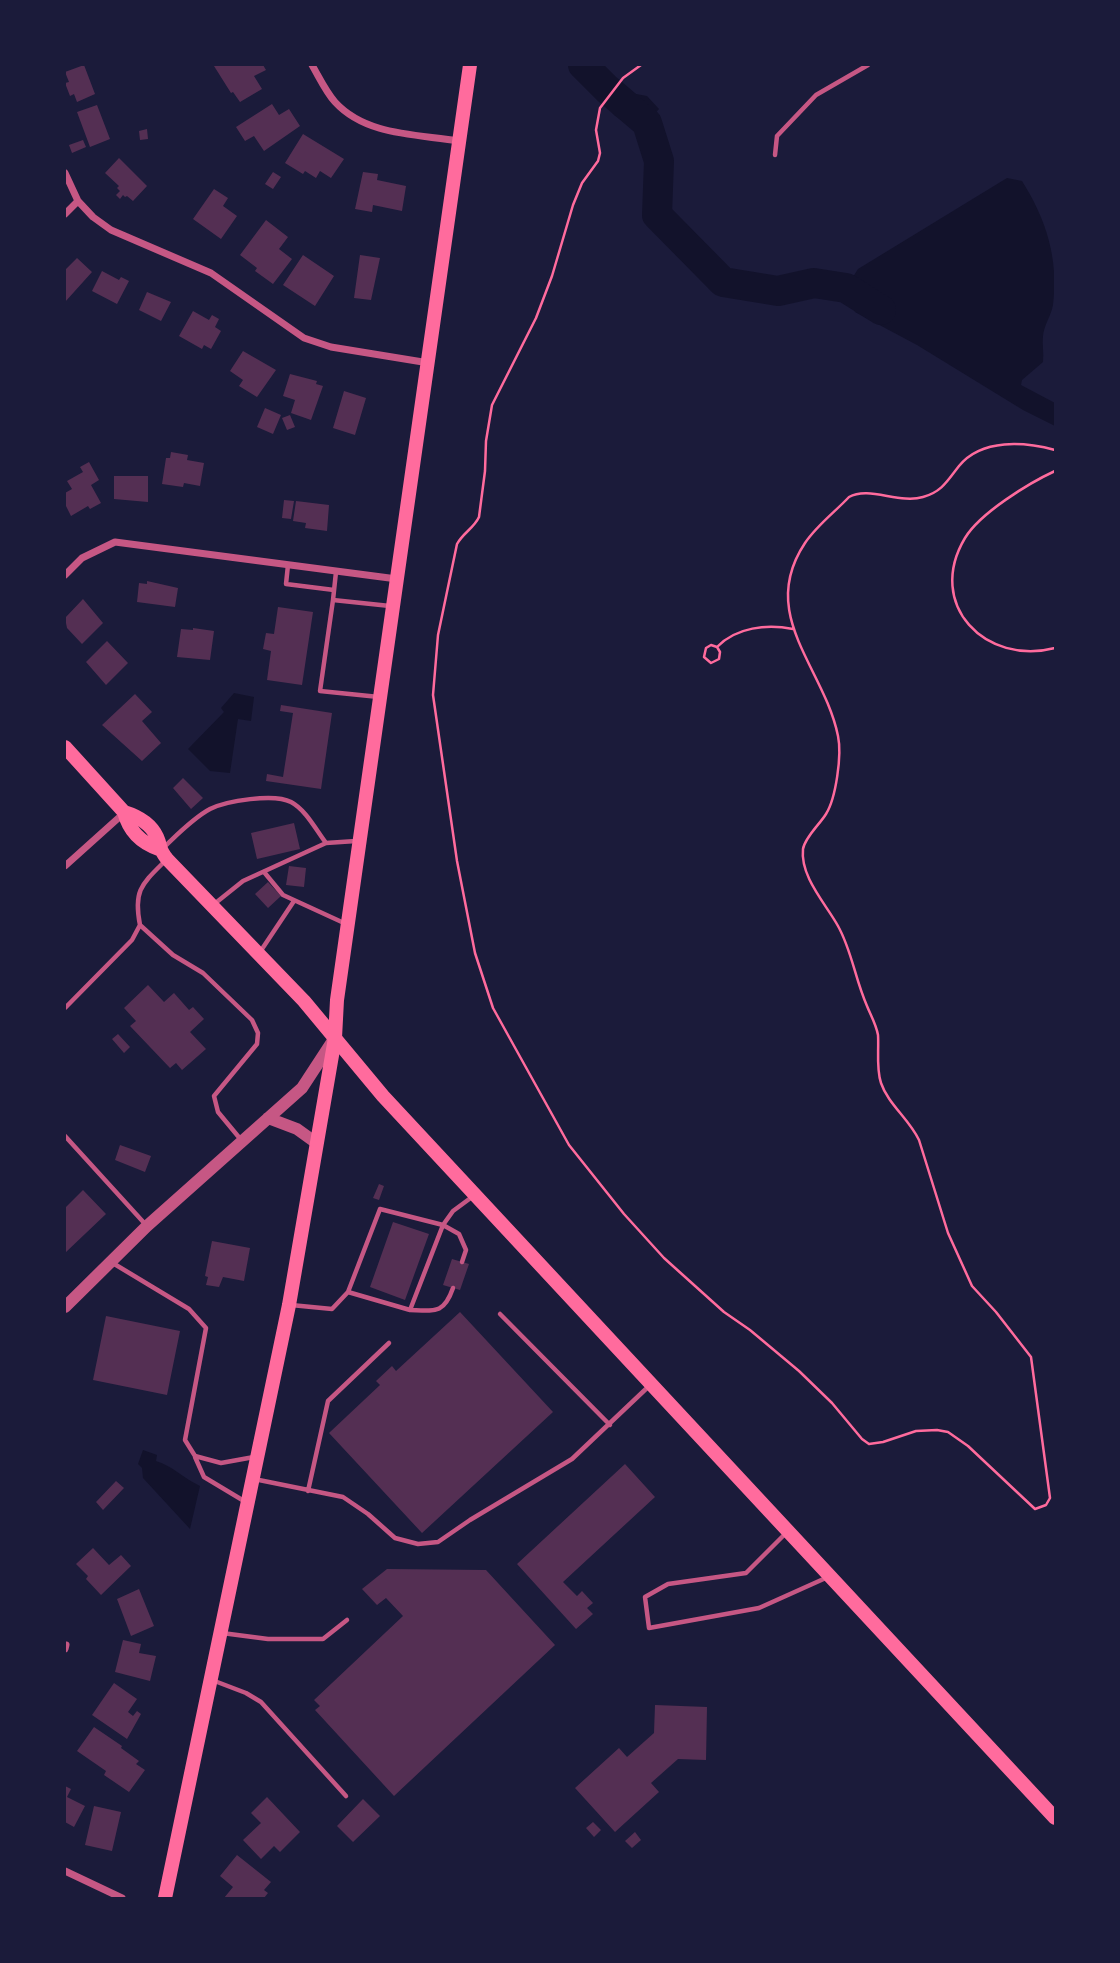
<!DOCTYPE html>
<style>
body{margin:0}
#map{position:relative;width:1120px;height:1963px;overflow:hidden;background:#1b1b3a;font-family:"IBM Plex Sans",sans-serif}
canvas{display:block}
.frame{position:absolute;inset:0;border:66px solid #1b1b3a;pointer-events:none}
</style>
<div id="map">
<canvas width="1120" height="1963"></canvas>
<div class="frame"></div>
</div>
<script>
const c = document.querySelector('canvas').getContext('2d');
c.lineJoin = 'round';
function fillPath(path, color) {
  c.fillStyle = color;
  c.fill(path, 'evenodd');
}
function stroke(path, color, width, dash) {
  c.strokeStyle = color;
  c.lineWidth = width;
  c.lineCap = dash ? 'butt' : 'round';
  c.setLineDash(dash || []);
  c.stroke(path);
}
const water = new Path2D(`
 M574,65H600L620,91L647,96L659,109L638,132L614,115Z
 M1007,178L1022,181C1046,219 1059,259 1053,305C1051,316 1044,325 1043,336C1042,344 1044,353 1043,362L1022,380L1021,385L1055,403V426L1023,410L917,345L855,312L846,288L858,269Z
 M234,693L254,697L251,721L238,719L230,773L210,771L188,749L224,712L221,708Z
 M143,1450L157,1455L156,1461C173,1466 183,1478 200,1486L190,1529L143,1478L142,1468L138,1464Z`);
const river = new Path2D(`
 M583,65L607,89L647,123L659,161L657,215L723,282L778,291L814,283L846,288L881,310`);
const building = new Path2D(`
 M84,65L95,94L77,102L74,94L70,96L65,83L69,82L65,72Z
 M263,65L266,70L254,76L262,89L240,102L233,92L231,93L214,66Z
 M272,104L279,115L289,109L300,126L264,151L254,136L245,141L236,127Z
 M97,105L110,139L90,147L77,112Z
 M147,129L148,139L140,140L139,131Z
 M303,134L344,159L331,178L320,171L316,178L305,171L303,174L285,163Z
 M83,140L86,147L72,153L69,145Z
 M119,158L147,186L133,201L127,196L125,197L123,195L120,199L116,195L120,191L117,188L119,186L105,173Z
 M273,172L281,177L273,189L265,184Z
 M363,172L378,174L377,180L406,186L402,211L373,205L372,212L355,209Z
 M214,189L228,198L223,206L237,216L221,239L193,219Z
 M266,220L288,237L279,249L292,259L273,284L255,271L257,268L240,255Z
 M303,255L334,276L315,306L283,285Z
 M360,255L380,258L371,300L354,298Z
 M77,258L92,272L65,302V270Z
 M102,271L119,280L121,277L129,281L117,304L92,291Z
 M147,292L171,302L161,321L139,310Z
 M193,311L209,320L212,315L219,319L215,327L221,331L211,349L204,345L202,349L179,336Z
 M243,351L276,370L257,397L239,386L243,380L230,371Z
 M290,374L317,381L316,384L323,386L311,420L291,413L295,400L283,396Z
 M344,391L366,398L355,435L333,428Z
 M265,408L281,415L273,434L257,427Z
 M290,415L295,427L287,430L282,418Z
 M171,452L188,455L187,460L204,463L200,486L184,483L183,487L162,484L166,458H170Z
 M89,462L99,480L91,485L101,503L90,509L88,506L71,516L65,504V493L72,489L67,481L83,472L80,467Z
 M114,476H148V502L114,499Z
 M284,500L294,501L291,519L282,518Z
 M296,501L329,505L327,531L305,528L306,523L293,521Z
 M147,581L178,588L175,607L137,602L139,583L147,584Z
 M83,599L103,623L82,644L67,628L65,618Z
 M278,607L313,612L302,685L267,680L271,651L263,649L266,633L274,634Z
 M193,628L214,631L210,660L177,657L181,629L193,630Z
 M107,641L128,663L106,685L86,662Z
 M135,694L152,712L142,721L161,743L142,761L102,725Z
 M281,705L332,713L321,789L266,781L267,774L283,777L293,713L280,711Z
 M183,778L203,798L191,809L173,788Z
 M294,823L300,849L257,859L251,833Z
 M289,866L306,868L304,887L286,885Z
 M268,882L281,896L268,908L255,894Z
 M148,985L164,1002L174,993L189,1010L193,1007L204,1019L190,1032L206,1049L182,1070L176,1063L170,1068L130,1026L136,1021L124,1008Z
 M118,1034L130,1047L124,1053L112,1039Z
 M120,1145L151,1156L145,1172L115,1160Z
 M379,1184L384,1186L379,1200L373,1198Z
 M83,1190L106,1214L65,1253V1208Z
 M393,1222L429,1234L405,1300L370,1287Z
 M212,1241L250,1248L244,1281L223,1277L219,1287L206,1285L208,1277L205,1276Z
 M452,1259L469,1264L460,1290L443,1285Z
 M460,1312L553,1412L422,1533L329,1433L380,1385L376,1381L392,1366L396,1371Z
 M106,1316L180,1331L167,1395L93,1380Z
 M625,1464L655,1497L563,1582L577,1596L582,1591L593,1603L587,1608L593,1614L576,1629L517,1564Z
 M116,1481L124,1488L103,1510L96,1502Z
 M93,1548L109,1565L121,1555L131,1566L101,1595L86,1579L88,1576L76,1564Z
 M387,1569L486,1570L555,1645L394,1796L315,1710L320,1706L314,1700L403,1616L386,1598L377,1605L362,1589Z
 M139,1589L154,1626L131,1636L117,1599Z
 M123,1640L141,1644L139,1653L156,1656L150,1681L115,1672Z
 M114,1683L137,1699L128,1712L133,1716L137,1711L141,1714L127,1739L92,1715Z
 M655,1705L707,1707L706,1760L678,1759L651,1783L659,1792L615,1832L575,1788L619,1748L627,1757L654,1733Z
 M94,1727L122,1746L121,1748L139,1761L136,1764L145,1770L129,1792L104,1775L106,1771L77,1751Z
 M65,1786L71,1789L67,1797L85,1806L74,1827L65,1822Z
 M267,1797L300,1832L280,1852L274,1846L261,1859L243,1840L261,1823L251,1813Z
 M363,1799L380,1816L353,1842L337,1826Z
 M94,1806L121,1812L112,1851L85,1845Z
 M593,1822L601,1830L594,1837L586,1828Z
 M635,1832L641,1840L632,1848L625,1841Z
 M237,1855L271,1882L264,1890L268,1893L264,1898H224L233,1887L220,1876Z`);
const path = new Path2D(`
 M641,65L623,78L600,108L596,130L600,153L598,161L582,183L573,205L552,276L536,318L492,405L486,441L485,471L479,517C474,528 463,533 457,544L438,635L433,695L457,861L475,953L493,1008L569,1145L624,1214L664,1258L724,1312L750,1330L799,1371L832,1403L862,1439L869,1444L883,1442L916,1431L937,1430L948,1432L968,1446L1035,1509L1046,1505L1050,1498L1031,1357L996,1312L972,1286L948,1233L919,1140C909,1119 888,1104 881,1083C876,1068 879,1050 878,1035C876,1024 871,1016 867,1006C855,979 852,951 838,926C826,904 800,877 803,849C805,837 820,824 826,814C836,798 842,755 838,736C824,667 757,615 805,543C817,525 835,512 849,497C869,486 899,504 923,497C942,492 948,480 959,466C982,438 1025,442 1055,450
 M1055,471C1029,483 980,513 965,538C925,605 986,666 1055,648
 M717,647L711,645L706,648L704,657L711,663L719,659L720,652L717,647C736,627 767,624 793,629`);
const service = new Path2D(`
 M775,155L777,136L816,95L868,65
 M288,565L286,584L334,590
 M333,600L336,572
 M379,697L320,691L333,600L390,606
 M163,848C177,835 193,818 210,809C226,801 274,793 291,802C306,810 316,830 326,843
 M166,860C142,884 133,890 140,925L173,955L203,973L252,1020L258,1033L257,1044L214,1096L218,1112L242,1141
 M264,872L283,895L344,923
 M213,905L243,881L326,843L356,841
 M260,952L294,901
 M65,1008L132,940L140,925
 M65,1136L146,1225
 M111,1262L189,1309L206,1328L185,1440L195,1456L221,1463L254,1457
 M348,1292L380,1209L443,1225L459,1234L466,1250L462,1262
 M291,1305L332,1309L348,1292L410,1310L443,1225L453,1211L472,1197
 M410,1310C435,1311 444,1314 453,1288
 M500,1314L610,1425
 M195,1457L204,1477L244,1501
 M254,1479L343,1497L368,1514L395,1538L418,1544L438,1542L470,1520L572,1459L648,1387
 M308,1491L328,1401L389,1343
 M786,1533L746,1573L668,1584L645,1597L649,1628L759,1608L828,1577
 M222,1633L268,1639H323L347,1620
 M212,1680L246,1693L261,1702L346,1796`);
const minor = new Path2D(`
 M312,65C319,77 326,92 335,102C366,136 417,134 459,141
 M65,173L78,201L93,217L111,230L211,273L304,338L331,347L429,363
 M65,214L78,201
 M65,575L82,558L115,542L397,579
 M65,866L124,813
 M65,1649L66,1645
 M65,1871L122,1898`);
const tertiary = new Path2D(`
 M268,1118L297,1129L315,1142
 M65,1307L147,1226L302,1088L334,1039`);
const secondary = new Path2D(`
 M65,747L124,812C129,831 141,843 159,849
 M124,812C137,816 151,824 157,837C162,848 158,848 167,859L304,1001L383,1096L1055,1818`);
const primary = new Path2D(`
 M165,1898L289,1305L335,1038L337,1000L470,65`);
fillPath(water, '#12122b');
stroke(river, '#12122b', 30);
fillPath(building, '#542f53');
stroke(path, '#ff6b9d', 2.5);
stroke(service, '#c65784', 4.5);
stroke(minor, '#c65784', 7);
stroke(tertiary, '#c65784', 12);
stroke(secondary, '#ff6b9d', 14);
stroke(primary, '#ff6b9d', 14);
</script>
